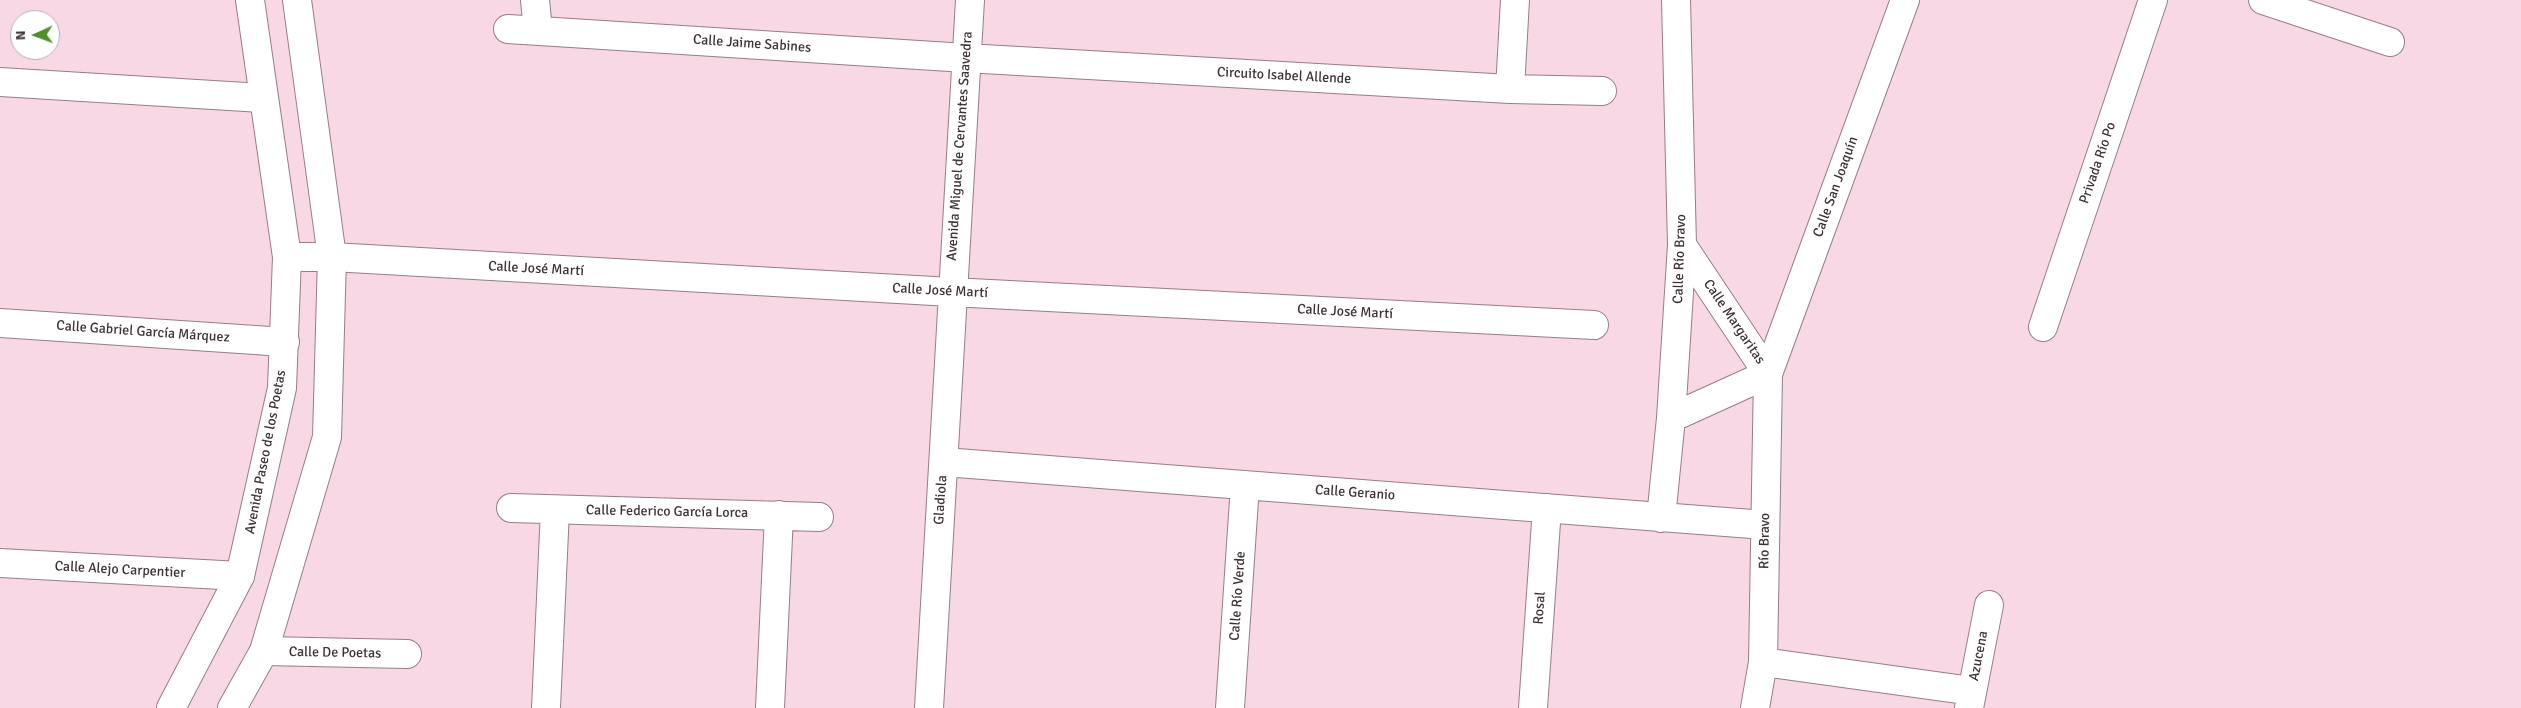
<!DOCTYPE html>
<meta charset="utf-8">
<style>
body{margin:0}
#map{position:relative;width:2521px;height:708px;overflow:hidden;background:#f7d8e4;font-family:Signika,sans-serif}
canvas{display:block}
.north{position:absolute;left:10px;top:10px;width:50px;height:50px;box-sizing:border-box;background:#fff;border:1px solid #b2adaf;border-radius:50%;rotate:268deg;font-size:14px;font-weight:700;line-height:20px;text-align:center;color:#3e3237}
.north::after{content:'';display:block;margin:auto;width:18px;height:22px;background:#508e2e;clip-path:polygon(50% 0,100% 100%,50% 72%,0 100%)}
</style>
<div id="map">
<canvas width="2521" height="708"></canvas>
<div class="north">N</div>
</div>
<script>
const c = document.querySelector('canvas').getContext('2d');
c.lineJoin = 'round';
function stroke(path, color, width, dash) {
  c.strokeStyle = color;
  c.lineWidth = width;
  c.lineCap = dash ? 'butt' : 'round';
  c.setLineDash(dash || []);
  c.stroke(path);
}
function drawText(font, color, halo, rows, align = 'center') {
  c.font = font + ' Signika,sans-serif';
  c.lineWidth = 5;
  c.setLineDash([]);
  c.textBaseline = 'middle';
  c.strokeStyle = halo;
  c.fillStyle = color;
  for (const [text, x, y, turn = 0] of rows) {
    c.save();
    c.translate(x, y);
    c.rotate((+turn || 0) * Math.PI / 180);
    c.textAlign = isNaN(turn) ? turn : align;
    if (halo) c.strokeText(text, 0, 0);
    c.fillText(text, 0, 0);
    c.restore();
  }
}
const street = new Path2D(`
 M535,0L538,30
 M2263,0L2390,42
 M508,29L966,58L1510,89L1602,91
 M0,82L262,98
 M1510,89L1515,0
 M1682,245L1768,374
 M287,257H332L951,292L1594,325
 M0,323L285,342
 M2043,327L2153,0
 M1671,418L1768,374
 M944,462L1765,525
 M511,508L819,517
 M1661,518L1671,418L1682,245L1676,0
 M0,563L240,576
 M264,651L407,654
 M1763,662L1972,691
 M546,708L555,510
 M770,708L779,515
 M929,708L970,0
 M1230,708L1245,485
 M1533,708L1547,508
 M1755,708L1763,662L1768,374L1905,0
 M1969,708L1989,605`);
const secondary = new Path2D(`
 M171,708L240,576L282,388L287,257L250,0
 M232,708L264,651L327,437L332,257L297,0`);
const streetNames = [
 ["Calle Jaime Sabines",752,44,4],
 ["Circuito Isabel Allende",1284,76,3],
 ["Avenida Miguel de Cervantes Saavedra",960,146,-86],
 ["Privada Río Po",2098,163,-71],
 ["Calle San Joaquín",1836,187,-70],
 ["Calle Río Bravo",1680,259,-88],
 ["Calle José Martí",536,269,3],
 ["Calle José Martí",940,291,3],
 ["Calle José Martí",1345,312,3],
 ["Calle Margaritas",1734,322,56],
 ["Calle Gabriel García Márquez",143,332,4],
 ["Avenida Paseo de los Poetas",266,452,-79],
 ["Calle Geranio",1355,493,4],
 ["Gladiola",941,500,-86],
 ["Calle Federico García Lorca",667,512,1],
 ["Río Bravo",1765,541,-89],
 ["Calle Alejo Carpentier",120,570,3],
 ["Calle Río Verde",1238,596,-86],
 ["Rosal",1540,608,-86],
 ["Calle De Poetas",335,653,1],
 ["Azucena",1979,656,-79]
];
stroke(street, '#987c88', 30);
stroke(secondary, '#987c88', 30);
stroke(street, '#fff', 28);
stroke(secondary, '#fff', 28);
drawText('14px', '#3e3237', '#fff', streetNames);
</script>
